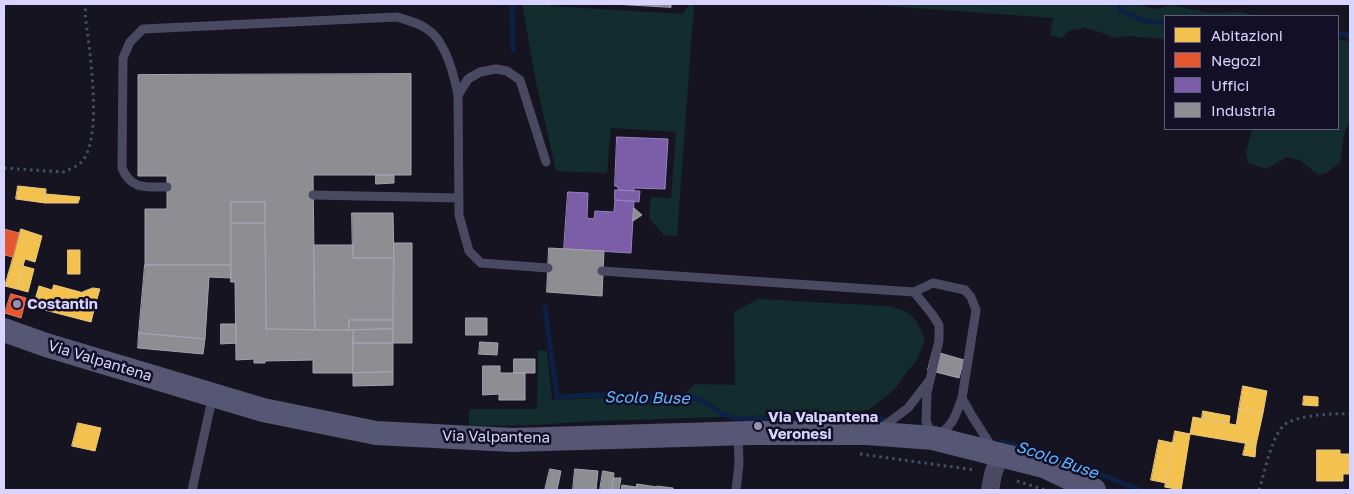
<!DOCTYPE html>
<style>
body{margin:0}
#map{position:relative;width:1354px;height:494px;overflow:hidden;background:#161421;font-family:"Golos Text",sans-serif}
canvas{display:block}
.frame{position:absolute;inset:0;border:5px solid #d9d4ff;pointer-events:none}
.legend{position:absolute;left:1164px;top:15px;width:175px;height:115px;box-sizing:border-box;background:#130f26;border:1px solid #625e7d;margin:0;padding:6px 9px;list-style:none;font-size:15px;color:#d9d4ff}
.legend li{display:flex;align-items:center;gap:10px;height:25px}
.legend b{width:25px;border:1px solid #625e7d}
</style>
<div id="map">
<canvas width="1354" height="494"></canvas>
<div class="frame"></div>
<ul class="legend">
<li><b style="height:14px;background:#f2c14e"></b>Abitazioni</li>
<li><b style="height:14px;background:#e4572e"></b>Negozi</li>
<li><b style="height:14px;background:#7b5ea7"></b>Uffici</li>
<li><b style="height:14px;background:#8d8d92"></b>Industria</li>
</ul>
</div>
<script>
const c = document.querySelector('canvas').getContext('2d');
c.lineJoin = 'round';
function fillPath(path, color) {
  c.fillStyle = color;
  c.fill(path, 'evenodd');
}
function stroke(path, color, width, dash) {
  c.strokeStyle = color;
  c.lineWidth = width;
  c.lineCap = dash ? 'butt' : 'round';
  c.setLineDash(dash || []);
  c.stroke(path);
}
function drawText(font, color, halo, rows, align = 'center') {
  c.font = font + ' "Golos Text",sans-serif';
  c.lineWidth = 5;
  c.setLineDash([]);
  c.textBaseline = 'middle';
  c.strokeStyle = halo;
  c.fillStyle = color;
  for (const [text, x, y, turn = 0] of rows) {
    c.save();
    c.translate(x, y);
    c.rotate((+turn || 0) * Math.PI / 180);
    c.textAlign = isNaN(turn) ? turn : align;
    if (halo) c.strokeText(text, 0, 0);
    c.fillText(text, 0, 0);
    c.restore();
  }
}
const green = new Path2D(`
 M522,4H550V6L683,14L689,4H694L677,236L664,235L649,218L651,197L671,198L676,132L611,128L607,173L556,171L536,82Z
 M858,4H1135L1156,9L1170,5L1210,13L1242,12L1257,16H1165V39L1128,36L1114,38L1100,32L1084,28L1069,31L1061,38L1050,35L1053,18Z
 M1338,40L1350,41V122L1344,133L1340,163L1325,174L1318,175L1300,160L1287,157L1266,169L1248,163L1246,153L1252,129H1338Z
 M758,299L886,306C912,310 916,317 925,340L916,362L908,370L895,389L869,410L845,413L598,421L533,425L469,426V409H537L538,350L547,351L552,400L682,395L695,384L735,385L734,312Z`);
const homes = new Path2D(`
 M18,186L46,189L45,203L16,199Z
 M46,194L80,197L78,203H45Z
 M21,229L42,236L35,262L25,259L23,266L12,262Z
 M68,250H80V274H68Z
 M12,262L23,265L17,289L5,286Z
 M23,266L34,269L28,292L17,289Z
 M54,285L84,293L83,298L96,302L91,322L33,307L39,286L52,290Z
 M93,288L100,289L96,302L83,298L84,293L83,292Z
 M1243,386L1267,391L1263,413L1239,409Z
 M1304,396L1318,397V406L1303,405Z
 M1239,409L1263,413L1256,445L1190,434L1193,417L1236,425Z
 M1203,411L1230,416L1229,423L1202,418Z
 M78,423L101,428L95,451L72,446Z
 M1175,431L1190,434L1181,490L1165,487Z
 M1159,440L1173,443L1166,483L1151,480Z
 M1246,443L1256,445L1255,457L1243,455Z
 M1317,450H1340V454H1350V474H1343V481H1317Z`);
const shops = new Path2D(`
 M4,229L19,233L13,257L4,255Z
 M11,294L26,298L21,318L5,313Z`);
const offices = new Path2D(`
 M617,137L668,139L665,189L634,188V191L618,190V187L615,186Z
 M615,190L640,191L639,202L615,200Z
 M568,192L588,193L587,218L594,219L595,211L614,212L615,200L634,201L631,253L564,249Z`);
const industry = new Path2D(`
 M614,4H671V7Z
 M411,74V175H313L315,330L266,329L265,202H231V265H145V209H167V176H138V75Z
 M376,175H394V183L376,184Z
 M231,202H265V223H231Z
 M634,208L642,215L633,221Z
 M352,213H393L394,258H353Z
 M231,223H265L266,329L353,330V373H313V360L265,361V363H254V359L236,360L235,282H231Z
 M394,243H412V343H393Z
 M314,245H353V258H394L393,320H349V330H315Z
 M549,248L604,251L602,296L547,292Z
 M145,265H231V278L209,277L205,339L139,333Z
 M466,318H487V335H466Z
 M349,320H393V329L349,330Z
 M221,324H236V343L221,344Z
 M393,329V343H353V330Z
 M139,333L205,339L203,354L138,348Z
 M480,342L498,343L497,355L479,354Z
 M353,343H393V372L353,373Z
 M933,351L964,360L959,378L928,370Z
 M514,359H535V373H514Z
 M483,366H500V373H525V400H499V394L483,395Z
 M393,372V385L353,386V373Z
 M550,469L561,471L557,490H545Z
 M575,469L598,471L596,490H573Z
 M603,471L614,473L612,490H600Z
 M614,478H621L619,490H612Z
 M637,484L657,487V486L673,488V490H621L622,485L636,487Z`);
const stream = new Path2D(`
 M512,4L513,50
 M1119,4L1121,11L1145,21L1165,22
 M1338,34L1350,35
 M545,307L557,397L593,395L690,396L705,402L722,414L735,418L810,420L883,419
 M1002,442L1047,453L1140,490`);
const path = new Path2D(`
 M4,168L63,172C71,169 81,165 85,157C102,128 89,47 85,14L86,4
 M860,454L975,470
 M1017,481L1045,490
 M1259,490C1265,472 1270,442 1282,427C1291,415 1336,413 1350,414`);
const lane = new Path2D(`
 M546,162L520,80L507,71L496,69L480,72L468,79L458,95L459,215L469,251L481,263L548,268
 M167,187C146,187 131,190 122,168L123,58L130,42L143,29L397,17C407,20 419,23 427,29C445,40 454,75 458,95
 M313,195L459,198
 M602,271L914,292L933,283L965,290L971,297L976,310L962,398C955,418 952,428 933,438L926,421L927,393L939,340V325L932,314L914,292
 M962,398L972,416L993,449
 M880,429L908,408L929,381
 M192,490L213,395
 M736,490L739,464L738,434`);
const street = new Path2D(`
 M990,490L993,474L1000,454`);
const secondary = new Path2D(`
 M4,330L46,345L263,410L376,433L512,440L750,433H867L933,438L1044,466L1094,490`);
const markers = [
 [17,304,5,"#9591b1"],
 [758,426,5,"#9591b1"]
];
const poiNames = [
 ["Costantin",27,304],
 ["Via Valpantena",768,417],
 ["Veronesi",768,434]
];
const streetNames = [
 ["Via Valpantena",100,361,17],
 ["Via Valpantena",496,437,1]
];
const waterNames = [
 ["Scolo Buse",647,398,1],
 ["Scolo Buse",1057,460,19]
];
fillPath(green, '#132c2d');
fillPath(homes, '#f2c14e');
stroke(homes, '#eac783', 1);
fillPath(shops, '#e4572e');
stroke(shops, '#e17c6d', 1);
fillPath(offices, '#7b5ea7');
stroke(offices, '#9781c1', 1);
fillPath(industry, '#8d8d92');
stroke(industry, '#a4a2b3', 1);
stroke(stream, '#0d2144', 5);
stroke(path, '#44505f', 3, [2.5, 4]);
stroke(lane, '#4a4962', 9);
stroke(street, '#4a4962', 18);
stroke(secondary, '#575674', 24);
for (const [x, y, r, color] of markers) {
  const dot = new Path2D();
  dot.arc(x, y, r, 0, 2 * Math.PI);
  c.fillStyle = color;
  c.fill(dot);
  stroke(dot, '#130f26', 2);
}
drawText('bold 15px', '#d9d4ff', '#130f26', poiNames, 'left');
drawText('15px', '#d9d4ff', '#130f26', streetNames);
drawText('italic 16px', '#62b6ff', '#130f26', waterNames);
</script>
